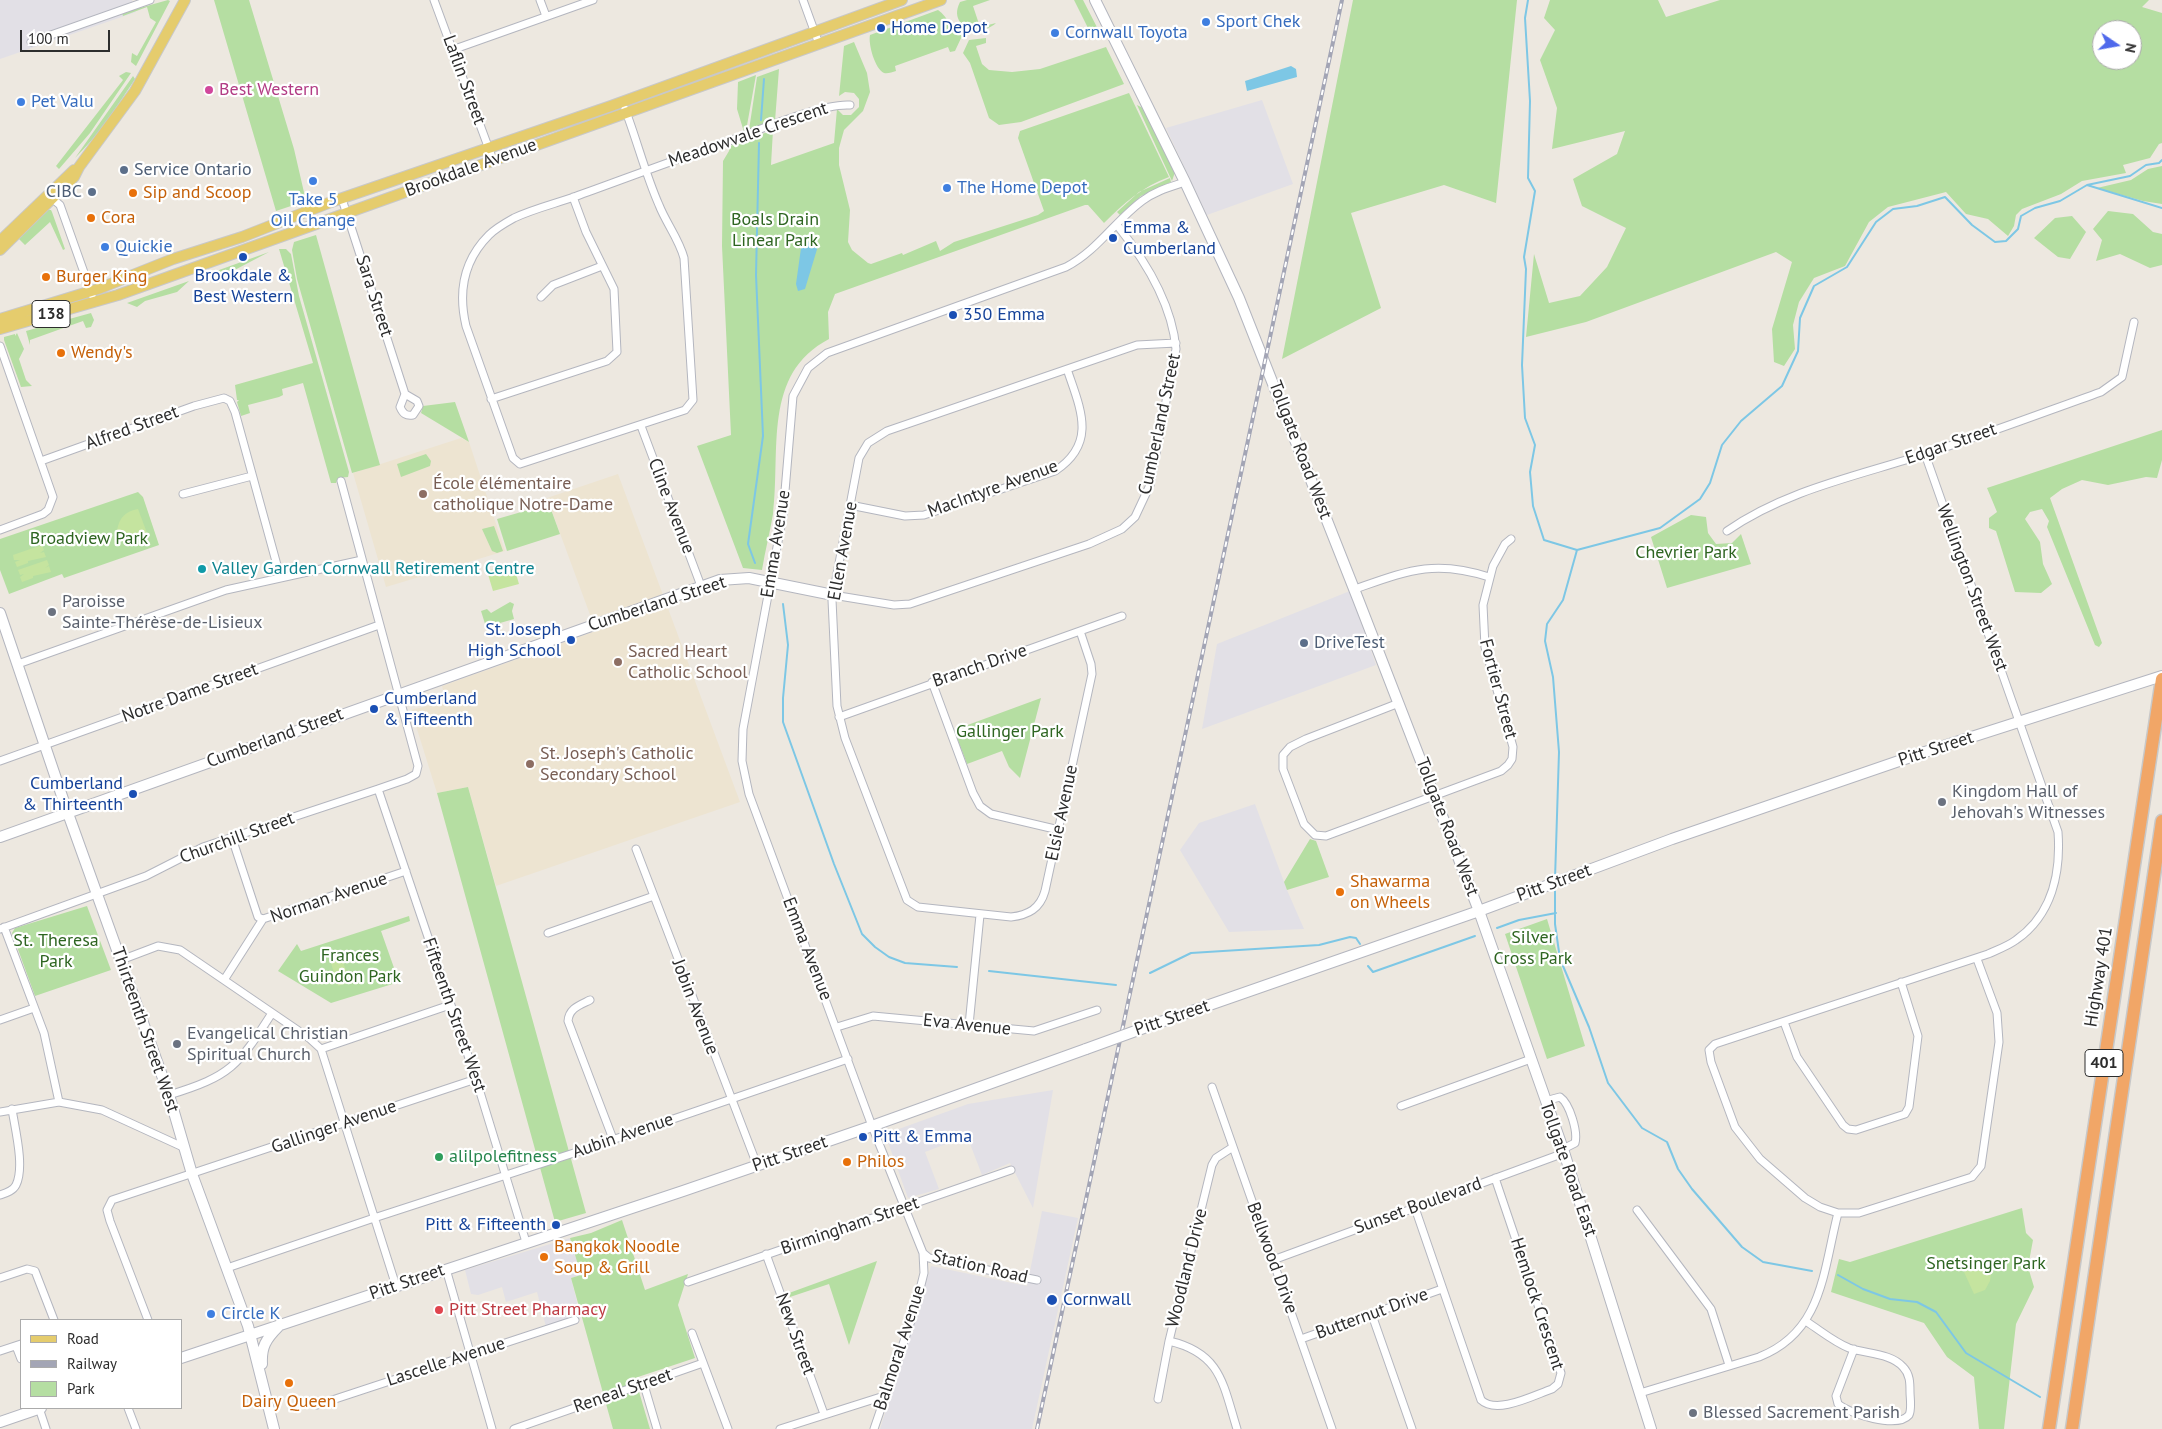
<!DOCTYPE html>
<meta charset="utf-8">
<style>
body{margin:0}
#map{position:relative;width:2162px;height:1429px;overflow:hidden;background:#ede8e0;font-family:"PT Sans",sans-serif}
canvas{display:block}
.legend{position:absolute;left:20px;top:1319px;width:162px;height:90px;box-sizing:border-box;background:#fff;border:1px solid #ababab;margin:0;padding:6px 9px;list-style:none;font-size:15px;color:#2d2d2d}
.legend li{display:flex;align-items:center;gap:10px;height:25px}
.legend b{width:25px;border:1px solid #ababab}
.north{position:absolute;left:2092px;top:20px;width:50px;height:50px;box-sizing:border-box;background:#fff;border:1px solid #ababab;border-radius:50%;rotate:102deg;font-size:14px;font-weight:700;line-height:20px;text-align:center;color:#2d2d2d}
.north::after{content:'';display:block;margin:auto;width:18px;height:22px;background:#4f69eb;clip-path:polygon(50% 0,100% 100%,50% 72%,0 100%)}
.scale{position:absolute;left:20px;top:30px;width:90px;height:22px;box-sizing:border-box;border:2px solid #2d2d2d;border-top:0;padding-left:6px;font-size:15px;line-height:18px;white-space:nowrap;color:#2d2d2d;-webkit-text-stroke:4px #fff;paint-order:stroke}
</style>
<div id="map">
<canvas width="2162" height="1429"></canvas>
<ul class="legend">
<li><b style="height:6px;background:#e5cc6d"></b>Road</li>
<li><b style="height:6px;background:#a3a5b5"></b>Railway</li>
<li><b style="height:14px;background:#b5dea2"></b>Park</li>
</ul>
<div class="north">N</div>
<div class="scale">100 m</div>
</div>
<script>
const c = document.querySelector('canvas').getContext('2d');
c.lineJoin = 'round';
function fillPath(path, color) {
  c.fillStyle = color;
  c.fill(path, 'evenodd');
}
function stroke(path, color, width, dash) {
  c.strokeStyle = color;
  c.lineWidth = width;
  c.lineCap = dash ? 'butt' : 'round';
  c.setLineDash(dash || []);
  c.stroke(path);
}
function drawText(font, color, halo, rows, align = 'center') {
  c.font = font + ' "PT Sans",sans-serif';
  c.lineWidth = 4.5;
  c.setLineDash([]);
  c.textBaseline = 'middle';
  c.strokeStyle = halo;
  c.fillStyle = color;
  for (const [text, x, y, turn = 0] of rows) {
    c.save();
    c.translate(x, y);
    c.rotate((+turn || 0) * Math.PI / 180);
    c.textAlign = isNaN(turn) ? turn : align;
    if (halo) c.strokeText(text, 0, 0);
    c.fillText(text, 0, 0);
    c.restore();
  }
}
const industrial = new Path2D(`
 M0,0H132L136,12L0,59Z
 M1262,100L1293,184L1207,215L1166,128Z
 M1350,591L1376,665L1202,729L1217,644Z
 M1255,804L1287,890L1304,929L1229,932L1180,850L1199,823Z
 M1053,1090L1033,1208L1010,1163L982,1175L967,1136L925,1152L939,1189L908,1198L885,1134L968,1104Z
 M1042,1211L1078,1218L1032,1429H880L931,1266L1027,1286Z
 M570,1238L581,1275L571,1278L581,1318L547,1331L537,1292L506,1302L502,1287L478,1295L471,1294L465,1270Z`);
const education = new Path2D(`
 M461,438L469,442L505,551L386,587L353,473Z
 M618,474L740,802L496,886L468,787L437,793L411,710L446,701L442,686L596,631L547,498Z`);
const green = new Path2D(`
 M168,0L170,1L136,66L131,62L132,53L137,56L156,22L150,18L147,7L123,16L122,13Z
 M214,0H249L294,149L306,201L276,211Z
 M967,0H990L973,6L980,27L996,23C980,38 947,27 960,2Z
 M1074,0H1083L1102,37L1098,39L1092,36Z
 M1353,0H1517L1496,203L1444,185L1351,213L1381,308L1282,359Z
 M1550,0H1658L1666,17L1720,0H2149L2142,7L2162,13V143L2159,144L2150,158L2123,165L2126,173L2082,181L2061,194L2022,209L2016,215L2014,226L2008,236L1988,219L1966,214L1946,192L1888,207L1869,222L1845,266L1814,278L1799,302L1793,325L1795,349L1784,366L1774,362L1772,329L1792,262L1776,252L1586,322L1526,337L1534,254L1549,303L1580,296L1607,267L1626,228L1582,206L1573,179L1617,154L1625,131L1552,149L1557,108L1540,60L1555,30L1544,18ZM2102,30H2132V60H2102Z
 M938,10C948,17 951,29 962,36L955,51L950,52L948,47L895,66L896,71C892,72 888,74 884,73C875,69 868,44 870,35Z
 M986,38V43L976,46L982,64L989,70L1012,72L1040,69L1106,47L1124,84L1021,122L999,125L989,118L970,63L963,53L969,40Z
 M854,42L867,73L870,92L863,111L844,130L839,148V165L850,210L848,242L852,250L868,263L871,264L902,253L903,255L936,241L940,251L954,242L1038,215L1044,211L1018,138L1020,131L1129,93L1169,177C1142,187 1124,203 1104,223L1088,205H1085L835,294L828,312L829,339C762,374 781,450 773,514C770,532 765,551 762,570L743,568L697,446L731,435L722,246L723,161L729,151L730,146L773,130L771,165L834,143L837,109L843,115H851L859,107V99L854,93L845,92L839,96L844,46Z
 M779,69L775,121L749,130L757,77Z
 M126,72L131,73L90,133L59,169L56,166L123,80L119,76Z
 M756,75L746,131L744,132L737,109L738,82Z
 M133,76L135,79C117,106 99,135 75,158Z
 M1137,105L1143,108L1175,172L1172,181Z
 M2162,166V204L2143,201L2097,188L2131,180L2148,169Z
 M1170,178L1171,182L1141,196L1120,215L1117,212L1139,192Z
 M47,210H51L52,212L65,249L63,250L50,222L25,245L18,238Z
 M2108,211L2133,214L2153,232L2162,234V265L2150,268L2120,254L2096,261L2102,240L2093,229Z
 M2072,216L2086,232L2070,259L2058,257L2034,238L2055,218Z
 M316,235L380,465L352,473L297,279L292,250L294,242Z
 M279,249H286L291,254L299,296L349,472L348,477L338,478L336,483H331L303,383L282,389L283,395L279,397L248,405L250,413L241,416L237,402L239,400H237L235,385L313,363Z
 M269,252L227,274L197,278Z
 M189,281L177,292L145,301L137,307L127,303Z
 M91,313L94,320L91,327L86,328L83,321L30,340V345L26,331Z
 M17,333L24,349L19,359L26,380L32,386L21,387L4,340V337L15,334V336Z
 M455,402L469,442L421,413L423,406Z
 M2162,430V460L2157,478L2146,477L2108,485L2082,480L2062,489L2050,498L2102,643L2099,647L2095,645L2047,527L2049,521L2042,509L2030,512L2025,519L2040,542L2043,564L2052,584L2041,593L2015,592L1996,531L1989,528V518L1997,512L1987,488Z
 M426,454L431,461L430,466L401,477L397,464Z
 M138,492L143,497L159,545L64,578L62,574L9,594L0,570V539Z
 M549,504L560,534L507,551L497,519Z
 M1691,515L1706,517L1708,533L1716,544L1732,543L1741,534L1751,564L1667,588L1651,537Z
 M494,526L503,551L497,553L492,551L482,529Z
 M510,602L514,604L512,611L514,619L486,627L481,611L487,609L491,613Z
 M1041,698L1020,778L1009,767L1002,751L967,764L954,730Z
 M468,787L586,1213L555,1222L437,793Z
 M1310,839L1316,841L1329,877L1287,890L1284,882Z
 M87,906L111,970L35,996L12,933L15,928Z
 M409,916L410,921L381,931L399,982L331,1003L278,971L297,944L301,951Z
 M1547,919L1585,1046L1547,1059L1505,934Z
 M2022,1208L2026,1233L2033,1240L2028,1267L2034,1287L2016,1324L2004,1429H1979L1974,1377L1947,1357L1924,1323L1831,1292L1839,1259L1850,1262Z
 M622,1220L645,1290L688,1274L678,1305L695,1358L635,1378L650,1429H613L571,1278L581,1275L570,1238L591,1233Z
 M877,1261L849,1345L829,1284L790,1297L789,1293Z`);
const pitch = new Path2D(`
 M138,509L147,533L145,537L116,540C117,523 121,512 138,509Z
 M42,545L44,550L40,553L44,552L46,557L28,561V563L17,567L15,562L20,560H14L13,555Z
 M47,560L49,565L45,568L49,566L51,572L33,576V578L22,582L20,577L24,574L20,575L18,570Z
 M513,564L519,584L493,591L487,571Z
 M342,959L350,982L338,986L331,963Z
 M1985,1264L1991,1274L1990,1281L1985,1290L1974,1294L1964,1272Z`);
const water = new Path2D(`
 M1291,66L1296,69L1297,77L1247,91L1245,81Z
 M810,241L818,246L805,289L798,291L796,284L801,248Z`);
const stream = new Path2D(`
 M1528,0L1525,18L1530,101L1528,178L1535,191L1524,257L1526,269L1522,365L1525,418L1535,445L1530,472L1533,506L1544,540L1577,550L1660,528L1700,499L1710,483L1722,445L1741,421L1782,386L1798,351L1800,318L1814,286L1847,267L1876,222L1893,209L1917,206L1945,197L1972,225L1995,242L2006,241L2018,229L2021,216L2035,208L2060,201L2087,185L2130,176L2146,165L2159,163L2162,160
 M761,120L764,79
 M2087,185L2162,208
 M755,563L748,544L763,436L756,275L759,143
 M783,604L788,645L783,698V722L834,864L862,934L875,947L889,957L905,963L957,967
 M1555,879L1559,752L1553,677L1545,641L1547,624L1563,600L1577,550
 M1555,886V924L1560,959L1589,1027L1608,1083L1642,1128L1667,1142L1678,1169L1692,1189L1742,1247L1763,1262L1812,1271
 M1497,928L1519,920L1556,913
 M1368,966L1373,972L1475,936
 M989,971L1116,985
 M1150,973L1191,953L1319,945L1350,937L1356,938L1360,944
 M1838,1275L1863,1289L1890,1299L1917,1302L1936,1312L1966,1353L2040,1397`);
const street = new Path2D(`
 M434,0L493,160
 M540,0L546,16
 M803,0L819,44
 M31,42L150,0
 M452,50L593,0
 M625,109L629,120C639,148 647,178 659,205C666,223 679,239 684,258L693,400L685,410L520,464L513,458L466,326C458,292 464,260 489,235C496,228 505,223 514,218C533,209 554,204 574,197C624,179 674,160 724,143C754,132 821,103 850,105
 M49,196L60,205L92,295
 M342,199L405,394L417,401L419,406L413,415C406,416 403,414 400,407L405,394
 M541,297L553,285L602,266
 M0,346L53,497L48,510L43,514L0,530
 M491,399L607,361L617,352L614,289L586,232L573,197
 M641,426L701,586
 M1925,454L2058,832C2061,873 2052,915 2016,940C2008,946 1997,950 1988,954L1715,1044L1709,1050L1711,1062L1735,1127L1760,1159L1805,1198L1820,1207L1838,1213H1859L1972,1177L1981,1166L1999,1042L1997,1013L1977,959
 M41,461L194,406L224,398L230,401L235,412L280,576
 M183,494L252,476
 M850,505L905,516L924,515L1055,471C1098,443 1080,408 1067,369
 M1727,531C1786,490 1857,476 1925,454C1984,435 2042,413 2101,392L2122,377L2134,322
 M1355,589C1407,571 1434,559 1489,577
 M833,595L894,605L910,604L1089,544L1122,529L1135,517L1150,485L1176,349C1172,303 1145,260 1117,225
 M1080,631L1091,664L1092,674L1045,891C1040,909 1028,915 1011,917L918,907L907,900L845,738L837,706L832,600L859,458L868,443L887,431L1137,345L1176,343
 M18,664L226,590L362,560
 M932,682L973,793L980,806L991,814L1059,830
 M1399,703L1306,739L1290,747L1283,755V769L1304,824L1315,835L1326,836L1501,771L1508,765L1512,759L1513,747L1485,647L1483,605L1493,566L1505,544L1511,539
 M839,717L1122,616
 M0,761L379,625
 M378,789L476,1079L526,1242
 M232,838L258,917L263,919
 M636,849L757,1165
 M4,927L44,1033L59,1102
 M0,929L146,876L203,847L378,789L407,779L416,774L418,766L341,481
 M548,933L654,896
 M121,960L158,946L180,950L309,1038L321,1049L450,1005
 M224,980L263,919L406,871
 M590,1000C580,1005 569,1008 568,1021L613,1139
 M0,1020L34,1008
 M1784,1022L1797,1057L1843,1125L1848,1129L1856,1130L1905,1114L1909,1107L1918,1036L1901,982
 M969,1025L980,915
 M837,1027L873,1016L1034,1031L1097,1010
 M321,1049L396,1286
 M1212,1087L1332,1429
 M169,1095C231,1076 238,1066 272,1013
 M1545,1101L1560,1097C1570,1104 1578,1132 1575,1143L1563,1149
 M1401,1106L1531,1059
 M0,1112L59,1102L102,1110L185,1148
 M0,1195C6,1193 13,1191 16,1185C25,1167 15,1129 12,1109
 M1415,1208L1481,1400C1497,1415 1534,1395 1552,1389L1558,1384L1561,1373L1495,1178
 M1637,1210L1711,1309L1729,1365
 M923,1253L929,1258L1037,1280
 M766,1254L824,1414
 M1273,1260L1564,1153
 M227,1268L374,1218L580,1151L848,1059
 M446,1269L492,1429
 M0,1278L27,1269L35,1271L54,1320
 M688,1282L1011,1170
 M1372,1315L1412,1429
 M148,1320L110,1221L107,1210L112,1200L476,1079
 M1807,1322C1821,1331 1834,1342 1849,1348C1866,1354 1891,1353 1903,1367C1910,1374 1910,1383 1910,1392C1910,1398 1912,1409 1909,1415C1897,1429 1850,1414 1838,1404L1836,1396L1854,1349
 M692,1333L728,1429
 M1301,1339L1442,1289
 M1169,1341C1221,1353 1223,1384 1237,1429
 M16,1346L21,1359
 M0,1351L21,1344
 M644,1385L657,1429
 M1640,1393L1759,1357C1823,1332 1823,1271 1838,1213
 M1158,1399L1169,1341L1212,1165L1216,1158L1233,1147
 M317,1405L575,1320
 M39,1408L46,1429
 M128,1408L136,1429
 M514,1429L703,1363
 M780,1429L884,1396
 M874,1429L915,1309L924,1273L923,1253L872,1126L749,794L742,761L743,729L783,515L793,396L808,368L827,353L1066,267C1097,251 1115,221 1142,201C1155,191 1170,187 1185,182`);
const secondary = new Path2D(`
 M1095,0L1185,182L1239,298L1358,599L1479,911L1563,1149L1651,1429
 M0,613L65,805L169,1095L192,1174L248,1326L274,1429
 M0,837L720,580L749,578L833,595
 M1152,1025L1479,911L1672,839L1928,751L2162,676
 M181,1358L683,1191L872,1126L1086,1049
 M262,1364C261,1347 266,1339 278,1327
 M0,1422L41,1408`);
const primary = new Path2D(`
 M0,241L74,170
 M0,250L74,177L79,167L135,91L185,0
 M0,319L98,289L173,259L242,237L331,202L611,106L902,0
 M0,329L118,295L941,0`);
const highway = new Path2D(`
 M2049,1429L2162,679
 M2072,1429L2162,821`);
const rail = new Path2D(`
 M1037,1429L1342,0`);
const secondaryBridge = new Path2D(`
 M1086,1049L1152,1025`);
const markers = [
 [1206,22,5,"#3f7fe0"],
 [881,28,5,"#1a4fb4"],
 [1055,33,5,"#3f7fe0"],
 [209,90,5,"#d1479c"],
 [21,102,5,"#3f7fe0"],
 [124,170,5,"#5c6f8a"],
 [313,181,5,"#3f7fe0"],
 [947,188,5,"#3f7fe0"],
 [92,192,5,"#5c6f8a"],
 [133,193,5,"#e8710a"],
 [91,218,5,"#e8710a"],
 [1113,238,5,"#1a4fb4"],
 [105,247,5,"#3f7fe0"],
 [243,257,5,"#1a4fb4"],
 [46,277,5,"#e8710a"],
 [953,315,5,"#1a4fb4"],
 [61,353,5,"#e8710a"],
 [423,494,5,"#8d6e63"],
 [202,569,5,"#0f9aa8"],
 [52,612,5,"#6b7280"],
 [571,640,5,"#1a4fb4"],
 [1304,643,5,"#5c6f8a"],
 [618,662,5,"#8d6e63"],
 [374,709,5,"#1a4fb4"],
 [530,764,5,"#8d6e63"],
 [133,794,5,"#1a4fb4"],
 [1942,802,5,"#6b7280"],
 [1340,892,5,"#e8710a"],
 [177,1044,5,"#6b7280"],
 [863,1137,5,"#1a4fb4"],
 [439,1157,5,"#2e9e5b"],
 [847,1162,5,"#e8710a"],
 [556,1225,5,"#1a4fb4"],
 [544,1257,5,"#e8710a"],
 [1052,1300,6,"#1a4fb4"],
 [439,1310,5,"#e0444e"],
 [211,1314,5,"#3f7fe0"],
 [289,1383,5,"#e8710a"],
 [1693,1413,5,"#6b7280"]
];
const shields = [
 [51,314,38],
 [2104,1063,38]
];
const shieldNames = [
 ["138",51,314],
 ["401",2104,1063]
];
const shopNames = [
 ["Sport Chek",1216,22],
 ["Cornwall Toyota",1065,33],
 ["Pet Valu",31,102],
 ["The Home Depot",957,188],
 ["Take 5",313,200,"center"],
 ["Oil Change",313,221,"center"],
 ["Quickie",115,247],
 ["Circle K",221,1314]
];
const transitNames = [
 ["Home Depot",891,28],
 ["Emma &",1123,228],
 ["Cumberland",1123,249],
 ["Brookdale &",243,276,"center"],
 ["Best Western",243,297,"center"],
 ["350 Emma",963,315],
 ["St. Joseph",561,630,"right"],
 ["High School",561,651,"right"],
 ["Cumberland",384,699],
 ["& Fifteenth",384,720],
 ["Cumberland",123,784,"right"],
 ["& Thirteenth",123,805,"right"],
 ["Pitt & Emma",873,1137],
 ["Pitt & Fifteenth",546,1225,"right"],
 ["Cornwall",1063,1300]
];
const streetNames = [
 ["Laflin Street",464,80,70],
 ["Meadowvale Crescent",748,135,-19],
 ["Brookdale Avenue",471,168,-20],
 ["Sara Street",374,296,72],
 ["Cumberland Street",1160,424,-78],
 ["Alfred Street",132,428,-20],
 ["Edgar Street",1951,444,-19],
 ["Tollgate Road West",1300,450,69],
 ["MacIntyre Avenue",993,489,-20],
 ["Cline Avenue",671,506,69],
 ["Emma Avenue",776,544,-81],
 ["Ellen Avenue",843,551,-80],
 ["Wellington Street West",1972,588,70],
 ["Cumberland Street",657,604,-18],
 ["Branch Drive",980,666,-19],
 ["Fortier Street",1498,689,75],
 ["Notre Dame Street",190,693,-20],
 ["Cumberland Street",275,738,-20],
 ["Pitt Street",1936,749,-18],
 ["Elsie Avenue",1062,813,-78],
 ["Tollgate Road West",1447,827,69],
 ["Churchill Street",237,838,-20],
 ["Pitt Street",1554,883,-20],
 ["Norman Avenue",329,898,-19],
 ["Emma Avenue",807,949,69],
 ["Highway 401",2099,977,-81],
 ["Jobin Avenue",695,1007,69],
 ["Fifteenth Street West",454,1015,71],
 ["Pitt Street",1172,1018,-19],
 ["Eva Avenue",967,1025,6],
 ["Thirteenth Street West",145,1030,71],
 ["Gallinger Avenue",334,1127,-19],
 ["Aubin Avenue",623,1136,-19],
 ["Pitt Street",790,1154,-19],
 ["Tollgate Road East",1568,1169,71],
 ["Sunset Boulevard",1418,1206,-20],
 ["Birmingham Street",850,1226,-19],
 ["Bellwood Drive",1272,1258,70],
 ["Station Road",980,1267,13],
 ["Woodland Drive",1187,1268,-76],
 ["Pitt Street",407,1282,-19],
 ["Hemlock Crescent",1537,1304,72],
 ["Butternut Drive",1372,1314,-20],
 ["New Street",795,1334,70],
 ["Balmoral Avenue",900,1348,-72],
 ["Lascelle Avenue",446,1362,-18],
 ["Reneal Street",623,1391,-19]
];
const hotelNames = [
 ["Best Western",219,90]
];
const serviceNames = [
 ["Service Ontario",134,170],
 ["CIBC",82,192,"right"],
 ["DriveTest",1314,643]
];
const foodNames = [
 ["Sip and Scoop",143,193],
 ["Cora",101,218],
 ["Burger King",56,277],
 ["Wendy's",71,353],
 ["Shawarma",1350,882],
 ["on Wheels",1350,903],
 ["Philos",857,1162],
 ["Bangkok Noodle",554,1247],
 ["Soup & Grill",554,1268],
 ["Dairy Queen",289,1402,"center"]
];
const parkNames = [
 ["Boals Drain",775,220],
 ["Linear Park",775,241],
 ["Broadview Park",89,539],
 ["Chevrier Park",1686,553],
 ["Gallinger Park",1010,732],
 ["Silver",1533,938],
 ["Cross Park",1533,959],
 ["St. Theresa",56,941],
 ["Park",56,962],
 ["Frances",350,956],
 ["Guindon Park",350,977],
 ["Snetsinger Park",1986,1264]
];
const educationNames = [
 ["École élémentaire",433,484],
 ["catholique Notre-Dame",433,505],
 ["Sacred Heart",628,652],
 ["Catholic School",628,673],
 ["St. Joseph's Catholic",540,754],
 ["Secondary School",540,775]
];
const cultureNames = [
 ["Valley Garden Cornwall Retirement Centre",212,569]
];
const worshipNames = [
 ["Paroisse",62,602],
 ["Sainte-Thérèse-de-Lisieux",62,623],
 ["Kingdom Hall of",1952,792],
 ["Jehovah's Witnesses",1952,813],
 ["Evangelical Christian",187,1034],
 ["Spiritual Church",187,1055],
 ["Blessed Sacrement Parish",1703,1413]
];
const leisureNames = [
 ["alilpolefitness",449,1157]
];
const healthNames = [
 ["Pitt Street Pharmacy",449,1310]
];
fillPath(industrial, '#e2e0e6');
fillPath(education, '#ede4d1');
fillPath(green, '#b5dea2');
fillPath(pitch, '#c5e49f');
fillPath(water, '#7dc7e5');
stroke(stream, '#7dc7e5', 2);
stroke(street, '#b4b6bf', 9);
stroke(secondary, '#b4b6bf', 12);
stroke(primary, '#c8c8c8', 12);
stroke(highway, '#c8c8c8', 15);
stroke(street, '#fff', 7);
stroke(secondary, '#fff', 10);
stroke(primary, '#e5cc6d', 10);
stroke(highway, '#f1a667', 12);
stroke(rail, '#a3a5b5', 4);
stroke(rail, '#fff', 2, [5.5]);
stroke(secondaryBridge, '#b4b6bf', 12, []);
stroke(secondaryBridge, '#fff', 10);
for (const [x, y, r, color] of markers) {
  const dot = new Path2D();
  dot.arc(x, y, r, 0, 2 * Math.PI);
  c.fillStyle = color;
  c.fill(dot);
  stroke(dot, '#fff', 2);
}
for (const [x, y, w] of shields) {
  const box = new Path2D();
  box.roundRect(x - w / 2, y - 13.5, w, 27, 4);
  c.fillStyle = '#fff';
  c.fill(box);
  stroke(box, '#2d2d2d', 1);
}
drawText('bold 16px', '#2d2d2d', null, shieldNames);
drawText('18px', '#366cbe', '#fff', shopNames, 'left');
drawText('18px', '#164399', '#fff', transitNames, 'left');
drawText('18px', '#2d2d2d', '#fff', streetNames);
drawText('18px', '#b23c85', '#fff', hotelNames, 'left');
drawText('18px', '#4e5e75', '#fff', serviceNames, 'left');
drawText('18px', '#c56008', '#fff', foodNames, 'left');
drawText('18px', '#2e6521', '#fff', parkNames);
drawText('18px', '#785e54', '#fff', educationNames, 'left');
drawText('18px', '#0d838f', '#fff', cultureNames, 'left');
drawText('18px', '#5b616d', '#fff', worshipNames, 'left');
drawText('18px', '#27864d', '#fff', leisureNames, 'left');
drawText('18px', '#be3a42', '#fff', healthNames, 'left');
</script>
